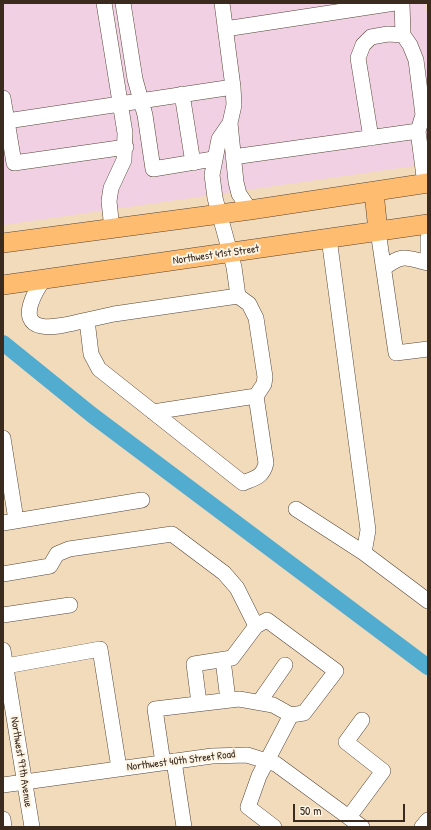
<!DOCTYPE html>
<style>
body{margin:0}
#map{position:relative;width:431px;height:830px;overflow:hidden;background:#f2dbbb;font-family:"Patrick Hand",sans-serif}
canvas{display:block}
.frame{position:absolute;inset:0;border:4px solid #3b2a1e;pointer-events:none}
.scale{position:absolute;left:293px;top:804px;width:112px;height:18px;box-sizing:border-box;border:2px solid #3b2a1e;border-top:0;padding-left:5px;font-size:12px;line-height:14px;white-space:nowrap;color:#3b2a1e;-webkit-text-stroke:3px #fcf5e5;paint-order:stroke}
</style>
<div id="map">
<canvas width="431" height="830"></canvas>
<div class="frame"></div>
<div class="scale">50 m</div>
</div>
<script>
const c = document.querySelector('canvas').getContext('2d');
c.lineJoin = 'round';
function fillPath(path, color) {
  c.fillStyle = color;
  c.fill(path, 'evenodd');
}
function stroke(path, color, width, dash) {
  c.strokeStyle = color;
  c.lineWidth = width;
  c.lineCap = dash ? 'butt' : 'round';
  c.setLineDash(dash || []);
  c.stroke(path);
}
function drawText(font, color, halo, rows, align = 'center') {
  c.font = font + ' "Patrick Hand",sans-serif';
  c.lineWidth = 4;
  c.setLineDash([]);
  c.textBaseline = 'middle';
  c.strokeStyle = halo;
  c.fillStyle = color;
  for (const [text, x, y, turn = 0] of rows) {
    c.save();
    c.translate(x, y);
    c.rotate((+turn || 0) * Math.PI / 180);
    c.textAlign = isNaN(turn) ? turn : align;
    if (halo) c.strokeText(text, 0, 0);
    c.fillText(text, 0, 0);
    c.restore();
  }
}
const built = new Path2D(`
 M3,3H425L428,19V164L3,225Z`);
const canal = new Path2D(`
 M3,343L92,415L428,667`);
const minor = new Path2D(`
 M104,3L125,133L124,160L111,188L109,201L112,229
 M123,3L135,79L145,115L153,169L213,159
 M222,3L233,87L234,105L230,123L236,182L239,194L250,210
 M402,3L403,35L410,45L416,60L423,115L418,131
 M225,29L395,3
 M182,94L193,163
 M3,98L7,121L233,87
 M3,121H7L14,163L126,147
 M230,123L219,139L212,175L215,198L234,267L238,296
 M371,138L358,58L363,45L371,37L388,34L403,35
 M233,157L418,131L425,184
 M378,231L396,353L428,349
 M428,237V259
 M384,268C403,253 406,258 428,263
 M44,279C36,290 17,321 41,326C55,329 73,323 87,320
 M238,296L249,304L256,318L265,377L264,384L256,396L266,463C263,477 255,478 243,483L99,369L91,354L87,320L114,314Z
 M153,412L256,396
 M3,438L16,520
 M296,509L364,553L368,530L329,238
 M3,523L142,500
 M364,553L428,601
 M3,574L50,566L57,554L69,549L172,534L224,573L237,588L256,626
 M3,615L70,605
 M3,650L32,827
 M223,660L228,700
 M6,666L100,649L119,768
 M260,701L285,665
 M199,703L194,664L232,658L256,626L267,620L336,671L304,713L291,715
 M174,761L184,827
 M163,763L155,709L239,699L273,705L291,715L259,776L248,807L274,827
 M3,785L212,756L247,755L276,764L362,827
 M349,817L383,771L346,742L362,720
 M3,819L4,827
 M422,827L428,820`);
const major = new Path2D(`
 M374,192L378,231
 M3,243L250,210L428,183
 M3,285L428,224`);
const streetNames = [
 ["Northwest 41st Street",216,255,-8],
 ["Northwest 40th Street Road",181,761,-7],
 ["Northwest 97th Avenue",21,762,81]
];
fillPath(built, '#f1d0e3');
stroke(canal, '#52acd0', 16);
stroke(minor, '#564536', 16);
stroke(major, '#564536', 20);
stroke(minor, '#fff', 15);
stroke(major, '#febc70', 19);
drawText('11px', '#3b2a1e', '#fcf5e5', streetNames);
</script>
